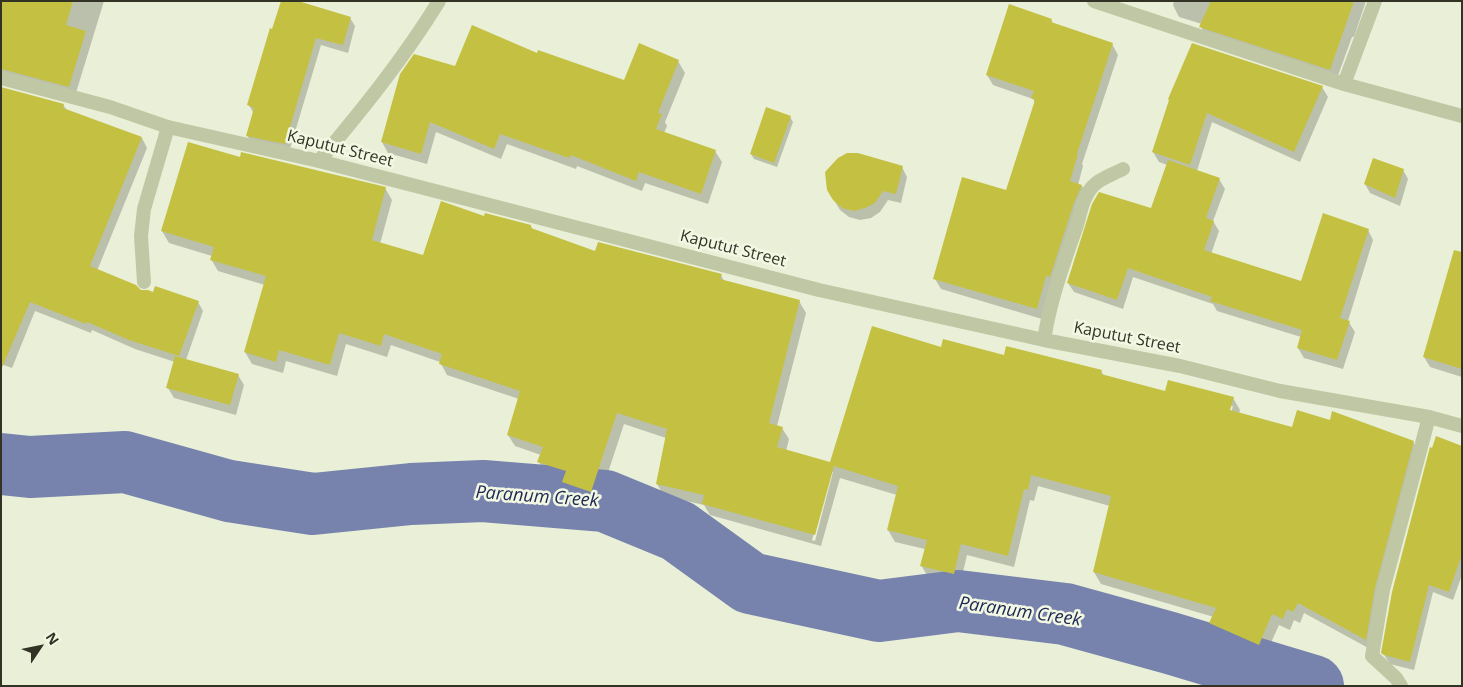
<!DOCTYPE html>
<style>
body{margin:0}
#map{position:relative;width:1463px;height:687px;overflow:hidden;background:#e9f0d7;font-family:"Open Sans",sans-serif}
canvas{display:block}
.frame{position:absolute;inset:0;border:2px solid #323325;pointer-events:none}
.north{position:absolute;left:15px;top:622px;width:50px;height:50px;-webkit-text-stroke:4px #f2f8e3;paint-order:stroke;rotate:56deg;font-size:14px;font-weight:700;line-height:20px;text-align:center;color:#323325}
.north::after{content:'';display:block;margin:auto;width:18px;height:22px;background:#323325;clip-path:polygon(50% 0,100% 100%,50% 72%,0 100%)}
</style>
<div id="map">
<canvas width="1463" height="687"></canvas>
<div class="frame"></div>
<div class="north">N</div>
</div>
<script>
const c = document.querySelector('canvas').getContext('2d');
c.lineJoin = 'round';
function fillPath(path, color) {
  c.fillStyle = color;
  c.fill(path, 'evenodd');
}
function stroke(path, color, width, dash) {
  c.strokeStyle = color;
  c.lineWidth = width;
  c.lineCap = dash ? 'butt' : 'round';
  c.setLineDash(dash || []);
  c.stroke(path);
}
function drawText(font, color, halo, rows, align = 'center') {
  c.font = font + ' "Open Sans",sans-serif';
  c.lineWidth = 5;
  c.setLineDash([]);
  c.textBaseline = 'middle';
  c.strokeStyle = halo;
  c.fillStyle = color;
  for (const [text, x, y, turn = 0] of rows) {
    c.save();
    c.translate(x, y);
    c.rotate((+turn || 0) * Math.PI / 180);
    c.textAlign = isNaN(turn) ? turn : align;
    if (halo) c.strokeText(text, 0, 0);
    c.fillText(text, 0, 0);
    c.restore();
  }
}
const shadow = new Path2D(`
 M1,1H104L75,96L1,81Z
 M1174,1H1366L1354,37H1352L1336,81L1208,38L1201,27L1202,24L1179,17L1173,5Z
 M350,18L355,26L348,53L321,45L289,152L252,144L247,135L254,114L249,105L273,30Z
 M1051,20L1054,24L1112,44L1118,55L1082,164L1083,166L1078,185L1082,186L1088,197L1042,319L941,289L935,279L1007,192L1035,103L1033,99L993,85L987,75Z
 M538,54L625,81L678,61L685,73L665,122L667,126L664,133L715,151L722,162L708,204L645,183L642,191L577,166L576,169L507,144L501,159L436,132L427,164L388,153L382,142L456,68Z
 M1322,87L1328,97L1300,162L1212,122L1197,171L1219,179L1225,189L1213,221L1219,231L1211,254L1302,283L1368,230L1373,240L1348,321L1355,332L1343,369L1304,358L1298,348L1301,337L1217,311L1213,304L1133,277L1123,309L1074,292L1068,283L1152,210L1167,165L1159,162L1153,152L1170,101Z
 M63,105L67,110L142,138L147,148L97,271L140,291L198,302L203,311L186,360L238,375L244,385L236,415L174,398L168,388L175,362L135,349L92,330L91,333L35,311L12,368L1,364Z
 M790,117L793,122L777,167L754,159L751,154Z
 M241,159L385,188L392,200L380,244L423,256L485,217L531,226L533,230L596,253L721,275L724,281L799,301L806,313L777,426L782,428L789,439L786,451L831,464L941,349L1005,356L1101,371L1104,376L1166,393L1233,398L1240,410L1239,414L1292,429L1413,442L1420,454L1372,650L1304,613L1300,623L1294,620L1290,630L1279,625L1265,656L1218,635L1211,623L1214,617L1101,584L1094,572L1110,506L1038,486L1034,501L1030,500L1014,567L967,555L960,585L928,577L921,565L925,549L895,542L888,530L897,495L840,478L821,546L710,515L704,505L664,496L657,484L666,438L624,424L598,503L570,494L563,482L564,480L546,474L539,462L541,455L515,446L508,435L519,399L447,375L440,362L391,345L387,357L346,344L337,376L286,361L283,373L252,364L245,352L265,285L218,271L211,259L212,256L169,243L162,231ZM1230,406H1233L1230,417ZM831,472H833L815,541L812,540Z
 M902,167L907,177L901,203L888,200L880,212L871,218L860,220L849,217L840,210L828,190Z
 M1403,170L1408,179L1400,206L1370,193L1365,184Z
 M1462,303V377L1430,367L1424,357Z
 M1462,447V575L1453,600L1433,592L1414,670L1390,664L1383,653Z`);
const river = new Path2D(`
 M1,464L30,467L125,462L229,491L313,504L411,494L483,491L605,501L678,531L750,583L879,611L958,601L1065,614L1170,643L1313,686`);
const building = new Path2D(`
 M1,1H73L66,25L86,31L69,87L1,69Z
 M281,1H298L351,17L343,45L316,38L285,144L246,136L254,108L247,105L270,28L272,29Z
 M1211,1H1354L1330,70L1199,27Z
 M1009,4L1052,19L1051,22L1113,43L1077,154H1078L1070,181L1082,185L1074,203L1050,277L1046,276L1037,309L933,279L962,177L1006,190L1035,100L1031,98L1034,91L986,75Z
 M472,25L537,53L538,50L624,80L639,43L679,60L658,113L662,114L656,129L716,150L701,194L639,172L636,181L571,155L569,158L500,134L494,149L430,122L421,154L381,142L400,74L414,54L455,66Z
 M1192,43L1323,86L1294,152L1207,113L1190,165L1152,152L1169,100L1168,99Z
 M1,87L64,104L63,108L142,137L90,266L136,285L141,290H148L153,292L155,286L199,301L179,356L129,340L87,322L86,324L30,302L1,370Z
 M766,107L791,116L774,163L750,154Z
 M188,142L240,157L241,152L386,187L372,240L423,255L441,201L484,216L485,213L531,225V228L595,251L598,242L722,274L720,279L800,300L769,423L783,427L777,447L830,462L872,326L941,347L943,339L1004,355L1006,346L1102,370L1101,374L1165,391L1168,380L1234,397L1230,410L1292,427L1297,410L1330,420L1332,411L1414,441L1375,588L1366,640L1298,603L1293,612L1287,609L1283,619L1272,614L1259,645L1209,623L1216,608L1093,572L1111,496L1031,475L1028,490L1024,489L1008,556L961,544L954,574L920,566L927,540L887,530L898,486L834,466L815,535L702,504L704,495L656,484L667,429L617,413L591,492L562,482L566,471L537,462L543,447L507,435L520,391L439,364L442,354L384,334L381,346L339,333L330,365L279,350L276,362L244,352L266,276L210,260L214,247L161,231Z
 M847,153H858L903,166L896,194L883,191L875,203L865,208L854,211L842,208L833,200L827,190L825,172L838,158Z
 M1373,158L1404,169L1395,198L1364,184Z
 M1168,160L1220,178L1206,218L1214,221L1204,250L1301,281L1323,213L1369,229L1340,318L1350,321L1337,360L1297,348L1302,330L1210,301L1212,297L1128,268L1117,300L1067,283L1092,204L1099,192L1151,208Z
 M1454,250L1462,252V369L1423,357Z
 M175,356L239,374L230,405L166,388Z
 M1436,436L1462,446V554L1449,592L1429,585L1410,662L1384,655L1381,653L1392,592L1430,447L1432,448Z`);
const service = new Path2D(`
 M319,161C362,110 404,58 439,1`);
const minor = new Path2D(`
 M1094,1L1344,84L1462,116
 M1344,84L1375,1
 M144,282L141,236L144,209L168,127
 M1044,340C1050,301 1063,265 1076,228C1081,213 1082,198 1093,186C1100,178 1114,174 1123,169
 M1401,686L1396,678L1372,656L1383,590L1429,417`);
const tertiary = new Path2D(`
 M1,78L110,107L168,127L319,161L819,290L1044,340L1180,366L1280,391L1429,417L1462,426`);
const streetNames = [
 ["Kaputut Street",340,149,14],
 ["Kaputut Street",733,249,14],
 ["Kaputut Street",1127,338,11]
];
const waterNames = [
 ["Paranum Creek",537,497,4],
 ["Paranum Creek",1020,612,8]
];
fillPath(shadow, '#0003');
stroke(river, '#7783ac', 62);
fillPath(building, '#c3c042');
stroke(service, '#c0c7a4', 14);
stroke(minor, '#c0c7a4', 14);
stroke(tertiary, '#c0c7a4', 14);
drawText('16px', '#323325', '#f2f8e3', streetNames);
drawText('italic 18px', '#1c2753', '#f2f8e3', waterNames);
</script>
